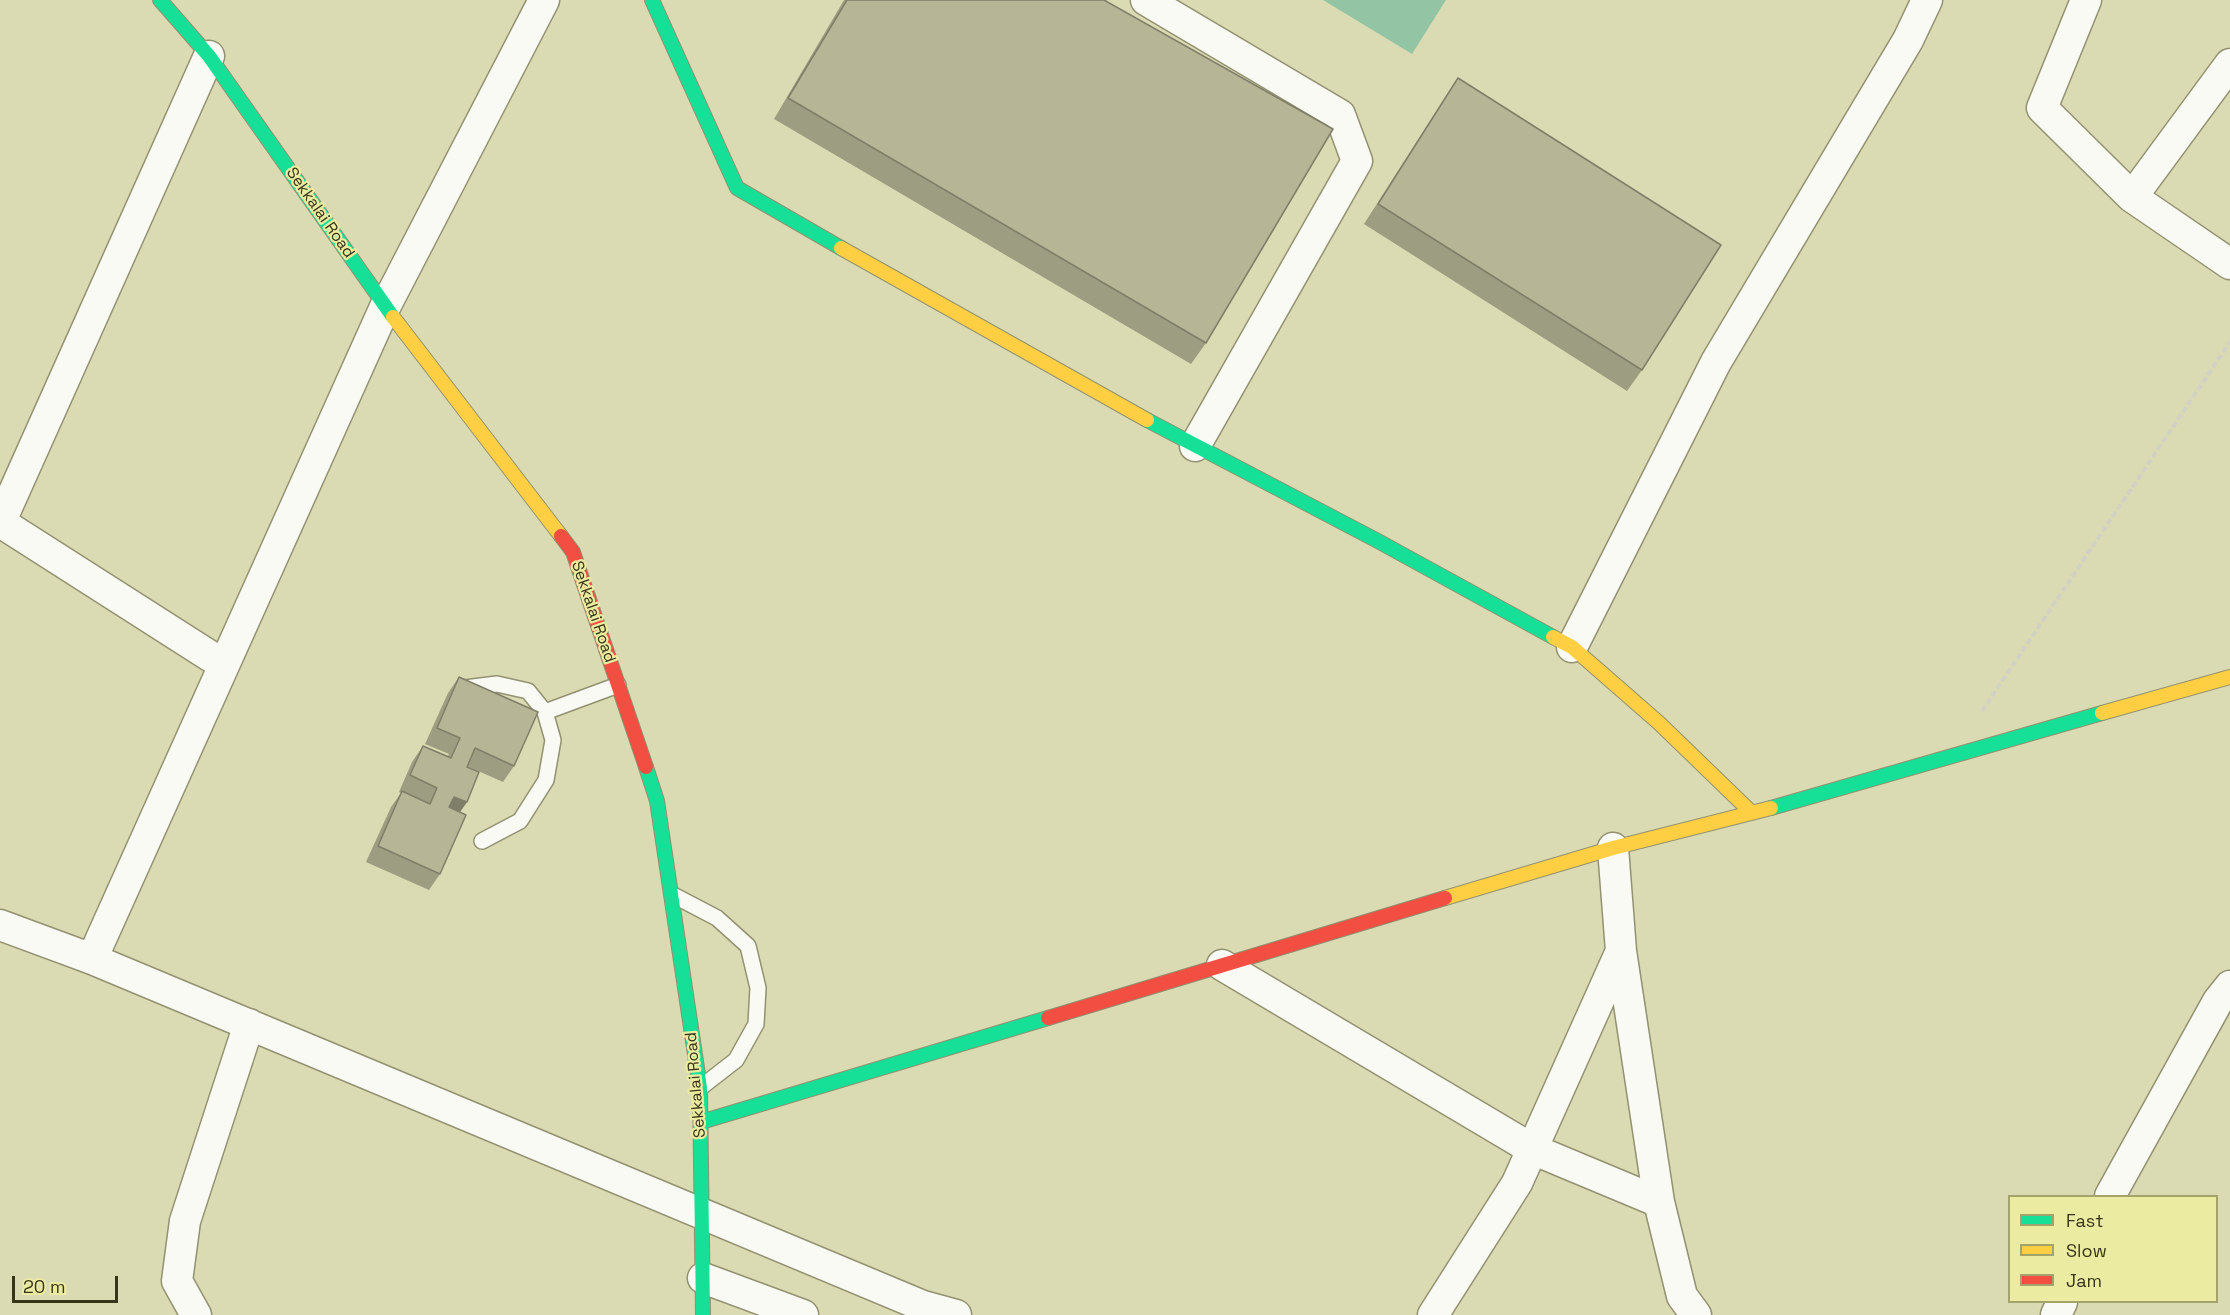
<!DOCTYPE html>
<style>
body{margin:0}
#map{position:relative;width:2230px;height:1315px;overflow:hidden;background:#dbdbb3;font-family:"Space Grotesk",sans-serif}
canvas{display:block}
.legend{position:absolute;left:2008px;top:1195px;width:210px;height:108px;box-sizing:border-box;background:#eceba2;border:2px solid #a4a36b;margin:0;padding:8px 10px;list-style:none;font-size:18px;color:#373618}
.legend li{display:flex;align-items:center;gap:12px;height:30px}
.legend b{width:30px;border:2px solid #a4a36b}
.scale{position:absolute;left:12px;top:1276px;width:106px;height:27px;box-sizing:border-box;border:3px solid #373618;border-top:0;padding-left:8px;font-size:18px;line-height:21px;white-space:nowrap;color:#373618;-webkit-text-stroke:4px #eceba2;paint-order:stroke}
</style>
<div id="map">
<canvas width="2230" height="1315"></canvas>
<ul class="legend">
<li><b style="height:8px;background:#16e098"></b>Fast</li>
<li><b style="height:8px;background:#ffcf43"></b>Slow</li>
<li><b style="height:8px;background:#f24e42"></b>Jam</li>
</ul>
<div class="scale">20 m</div>
</div>
<script>
const c = document.querySelector('canvas').getContext('2d');
c.lineJoin = 'round';
function fillPath(path, color) {
  c.fillStyle = color;
  c.fill(path, 'evenodd');
}
function stroke(path, color, width, dash) {
  c.strokeStyle = color;
  c.lineWidth = width;
  c.lineCap = dash ? 'butt' : 'round';
  c.setLineDash(dash || []);
  c.stroke(path);
}
function drawText(font, color, halo, rows, align = 'center') {
  c.font = font + ' "Space Grotesk",sans-serif';
  c.lineWidth = 4.5;
  c.setLineDash([]);
  c.textBaseline = 'middle';
  c.strokeStyle = halo;
  c.fillStyle = color;
  for (const [text, x, y, turn = 0] of rows) {
    c.save();
    c.translate(x, y);
    c.rotate((+turn || 0) * Math.PI / 180);
    c.textAlign = isNaN(turn) ? turn : align;
    if (halo) c.strokeText(text, 0, 0);
    c.fillText(text, 0, 0);
    c.restore();
  }
}
const water = new Path2D(`
 M1323,0H1446L1412,54Z`);
const path = new Path2D(`
 M1982,711L2230,342`);
const lane = new Path2D(`
 M465,688L497,684L528,691L545,712L553,740L546,780L520,821L482,841
 M545,712L618,685
 M673,895L717,918L748,946L758,988L756,1024L736,1060L700,1088`);
const street = new Path2D(`
 M1146,0L1340,115L1357,161L1195,446
 M2086,0L2042,108L2132,197L2230,264
 M2132,197L2230,64
 M0,522L224,665
 M0,523L209,56
 M1572,647L1716,362L1908,40L1927,0
 M1613,848L1621,951L1659,1202L1682,1296L1696,1315
 M0,925L92,959L923,1306L956,1315
 M92,959L385,307L544,0
 M1222,965L1532,1149L1659,1202
 M2110,1196L2218,1001L2230,986
 M703,1278L803,1315
 M196,1315L177,1281L185,1221L249,1024
 M1433,1315L1517,1183L1621,951
 M2056,1315L2062,1302`);
const fast = new Path2D(`
 M160,0L209,56L393,317
 M652,0L737,188L841,248
 M1147,420L1376,540L1553,637
 M646,767L657,801L700,1088L703,1315
 M1771,808L2102,713
 M701,1122L1048,1018`);
const slow = new Path2D(`
 M841,248L1147,420
 M393,317L561,536
 M1553,637L1572,647L1659,723L1752,813
 M2102,713L2230,677
 M1445,898L1613,848L1771,808`);
const jam = new Path2D(`
 M561,536L573,552L646,767
 M1048,1018L1445,898`);
const wall = new Path2D(`
 M844,0H1104L1206,343L1191,364L774,119Z
 M1458,78L1642,370L1627,391L1364,224L1444,99Z
 M459,677L514,766L503,782L467,766V802L460,812L440,874L429,890L366,862L391,807L401,793L399,792L412,762L423,746L448,756L449,754L425,744L448,693Z`);
const shadedWall = new Path2D(`
 M454,797L467,802L455,819L442,813Z`);
const building = new Path2D(`
 M847,0H1104L1333,129L1206,343L788,98Z
 M1458,78L1721,245L1642,370L1378,204Z
 M459,677L538,712L514,766L475,748L467,767L479,772L467,802L454,797L449,807L466,815L440,874L378,846L402,791L430,804L437,788L410,775L423,746L451,758L460,738L437,728Z`);
const streetNames = [
 ["Sekkalai Road",320,213,55],
 ["Sekkalai Road",593,612,71],
 ["Sekkalai Road",696,1085,-95]
];
fillPath(water, '#93c5a5');
stroke(lane, '#929171', 18);
stroke(street, '#929171', 33);
stroke(fast, '#929171', 16);
stroke(slow, '#929171', 16);
stroke(jam, '#929171', 16);
stroke(path, '#d1d1c4', 4, [6, 3]);
stroke(lane, '#fafaf4', 15);
stroke(street, '#fafaf4', 30);
stroke(fast, '#16e098', 14);
stroke(slow, '#ffcf43', 14);
stroke(jam, '#f24e42', 14);
fillPath(wall, '#9d9d81');
fillPath(shadedWall, '#7f7f69');
fillPath(building, '#b6b696');
stroke(building, '#7f7f69', 1.5);
drawText('16px', '#373618', '#eceba2', streetNames);
</script>
